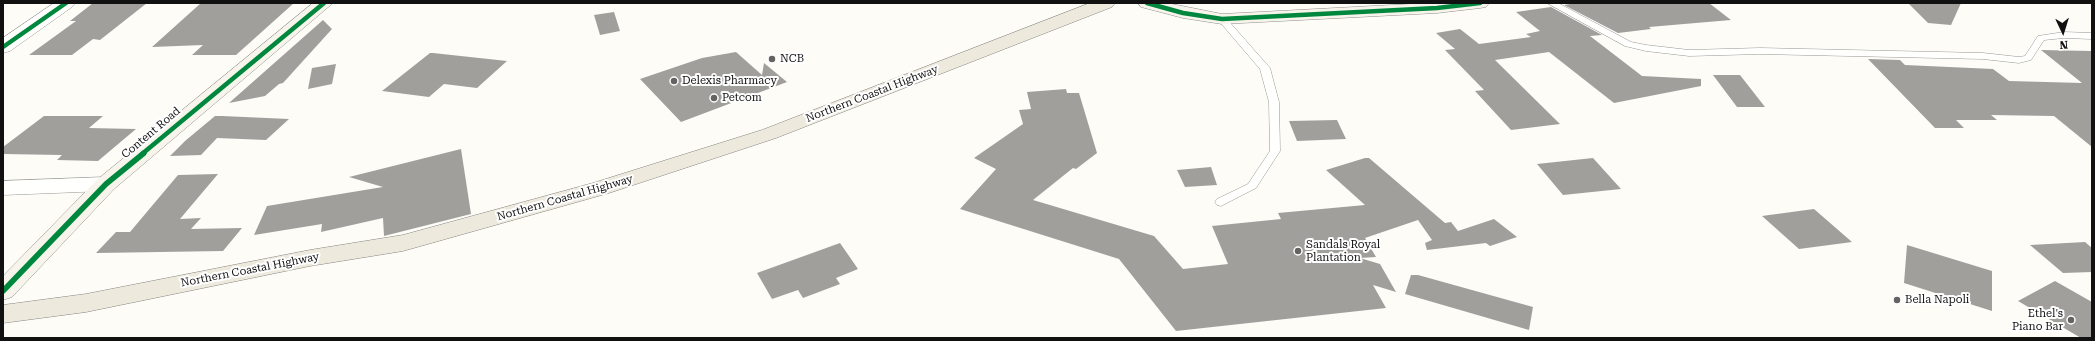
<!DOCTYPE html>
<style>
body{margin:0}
#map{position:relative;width:2095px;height:341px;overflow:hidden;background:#fdfcf7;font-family:"Roboto Serif",serif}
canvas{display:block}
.frame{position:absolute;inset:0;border:4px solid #111;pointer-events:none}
.north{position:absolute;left:2043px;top:12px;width:40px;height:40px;-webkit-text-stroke:3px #fff;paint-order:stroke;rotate:176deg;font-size:11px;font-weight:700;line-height:16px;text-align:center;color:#111}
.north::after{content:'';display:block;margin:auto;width:14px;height:18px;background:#111;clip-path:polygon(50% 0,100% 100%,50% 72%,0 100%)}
</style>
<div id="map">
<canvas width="2095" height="341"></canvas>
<div class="frame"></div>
<div class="north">N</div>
</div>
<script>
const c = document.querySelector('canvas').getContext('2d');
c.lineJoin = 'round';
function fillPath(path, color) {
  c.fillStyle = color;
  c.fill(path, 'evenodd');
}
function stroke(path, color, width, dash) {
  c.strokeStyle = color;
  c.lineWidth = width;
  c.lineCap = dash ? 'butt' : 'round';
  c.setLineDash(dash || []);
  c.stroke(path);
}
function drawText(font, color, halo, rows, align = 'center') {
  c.font = font + ' "Roboto Serif",serif';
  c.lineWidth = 4;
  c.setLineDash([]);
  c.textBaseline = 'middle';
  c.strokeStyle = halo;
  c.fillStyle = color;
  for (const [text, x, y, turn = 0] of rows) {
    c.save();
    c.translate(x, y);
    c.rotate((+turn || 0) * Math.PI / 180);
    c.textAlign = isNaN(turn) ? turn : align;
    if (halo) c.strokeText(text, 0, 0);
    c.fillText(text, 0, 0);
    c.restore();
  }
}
const building = new Path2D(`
 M93,3H147L100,40L93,39L72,55H29L76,21H70Z
 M201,3H294L236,55H192L203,45L152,47Z
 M1576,3H1709L1731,20L1649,27L1651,29L1618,33L1564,5Z
 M1908,3H1961L1951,25L1928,23Z
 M1551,7L1602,35L1590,36L1642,76L1701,79V86L1614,103L1549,52L1495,60L1560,124L1511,130L1475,91L1484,90L1445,50L1455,49L1436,33L1460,29L1479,44L1531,37L1526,34L1540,31L1516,12Z
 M614,12L620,31L600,35L594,15Z
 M323,20L332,29L283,83L279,84L265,96L229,103Z
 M2041,50L2092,51V147L2054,116L1991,115L1997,120H1956L1964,128H1935L1868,59L1900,60L1905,65L1993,69L2009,81L2082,83Z
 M736,52L762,75L764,63L787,82L681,122L640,79L702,58Z
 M430,53H433L507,61L477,88L444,84L429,97L382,91Z
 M336,64L332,84L308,89L312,68Z
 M1713,75H1740L1765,107H1737Z
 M1066,89L1067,93H1079L1097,153L1076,169L1073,168L1033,200L1154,236L1183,269L1228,264L1212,226L1281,219L1278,213L1365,205L1326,170L1365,158H1369L1445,223L1451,222L1458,231L1494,219L1517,237L1490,246L1486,243L1427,250L1425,243L1432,240L1418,220L1365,238L1376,257L1360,258L1380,264L1396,292L1373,285L1386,308L1176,331L1119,259L960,209L996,169L974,158L1023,124L1019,110L1031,109L1027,92Z
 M44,116H103L89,128L136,129L98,161L57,160L62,155L3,154V147Z
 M215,116H222L289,119L266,140L217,138L201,155L170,156L185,141Z
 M1337,120L1346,139L1297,141L1289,121Z
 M461,149L471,214L384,236L383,218L321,232L322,224L254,235L267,206L383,187L349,177Z
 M1593,158L1621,189L1563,195L1537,164Z
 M1211,167L1217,185L1185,187L1177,170Z
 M218,174L180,219L201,218L191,229L242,228L223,251L96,253L116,232H130L178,175Z
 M1814,209L1852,242L1799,249L1762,216Z
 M2085,242L2092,248V272L2063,273L2030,245Z
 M840,243L858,269L836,278L840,284L803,298L798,290L772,299L757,273Z
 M1907,245L1992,271V311L1904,283Z
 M1411,275H1418L1533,307L1529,330L1405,294Z
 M2055,281L2092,302V338H2081L2018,301Z`);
const lane = new Path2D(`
 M1547,3H1558L1631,42L1646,45L1689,50L1760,48L1983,53L2019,57L2025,56L2038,36L2064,32L2092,33V39L2064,38L2044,40L2031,60L2019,63L1983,59L1760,54L1689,56L1646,51L1625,46Z
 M1222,16L1225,17L1270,68L1279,102L1280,151L1256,188L1221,206L1217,205L1215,202L1217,199L1248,184L1270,151L1269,102L1260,69L1219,21V17Z`);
const street = new Path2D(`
 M54,3H75L72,7L10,51L3,53V38Z
 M106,177L114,179L117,184L114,189L106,191L3,195V181Z`);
const secondary = new Path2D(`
 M313,3H333L114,189L12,297L3,300V276L98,179Z
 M1138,3H1167L1222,14L1430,3H1489L1486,7L1480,8L1437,13L1222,24L1183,18L1141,7Z`);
const primary = new Path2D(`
 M1090,3H1115L1112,7L776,138L609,193L403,251L310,266L86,312L3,323V305L86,294L310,250L403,235L593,183L762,130Z`);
const cyclewayFar1 = new Path2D(`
 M1147,3L1183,13L1222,19L1437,8L1480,3
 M3,47L66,3
 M142,154L324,3`);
const cycleway = new Path2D(`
 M3,291L106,184L144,153`);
const markers = [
 [772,59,4,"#646362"],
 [674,81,4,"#646362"],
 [714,98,4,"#646362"],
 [1298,251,4,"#646362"],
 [1897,300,4,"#646362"],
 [2071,320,4,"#646362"]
];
const poiNames = [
 ["NCB",780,59],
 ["Delexis Pharmacy",682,81],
 ["Petcom",722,98],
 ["Sandals Royal",1306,245],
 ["Plantation",1306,258],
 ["Bella Napoli",1905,300],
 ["Ethel's",2063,314,"right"],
 ["Piano Bar",2063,327,"right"]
];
const streetNames = [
 ["Northern Coastal Highway",872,94,-21],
 ["Content Road",151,133,-40],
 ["Northern Coastal Highway",565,198,-16],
 ["Northern Coastal Highway",250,270,-11]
];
fillPath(building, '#a19f9c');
stroke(lane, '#979795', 1);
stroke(street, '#979795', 1);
stroke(secondary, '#8e8d8b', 1);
stroke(primary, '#858482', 1);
fillPath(lane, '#fffffe');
fillPath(street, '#fffffe');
fillPath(secondary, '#f6f4eb');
fillPath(primary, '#ede9dc');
stroke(cyclewayFar1, '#00873e', 4.5);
stroke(cycleway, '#00873e', 5.5);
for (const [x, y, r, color] of markers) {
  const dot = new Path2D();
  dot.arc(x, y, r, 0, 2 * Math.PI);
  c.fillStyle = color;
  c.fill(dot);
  stroke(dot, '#fff', 1.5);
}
drawText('11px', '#111', '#fff', poiNames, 'left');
drawText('11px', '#111', '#fff', streetNames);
</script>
